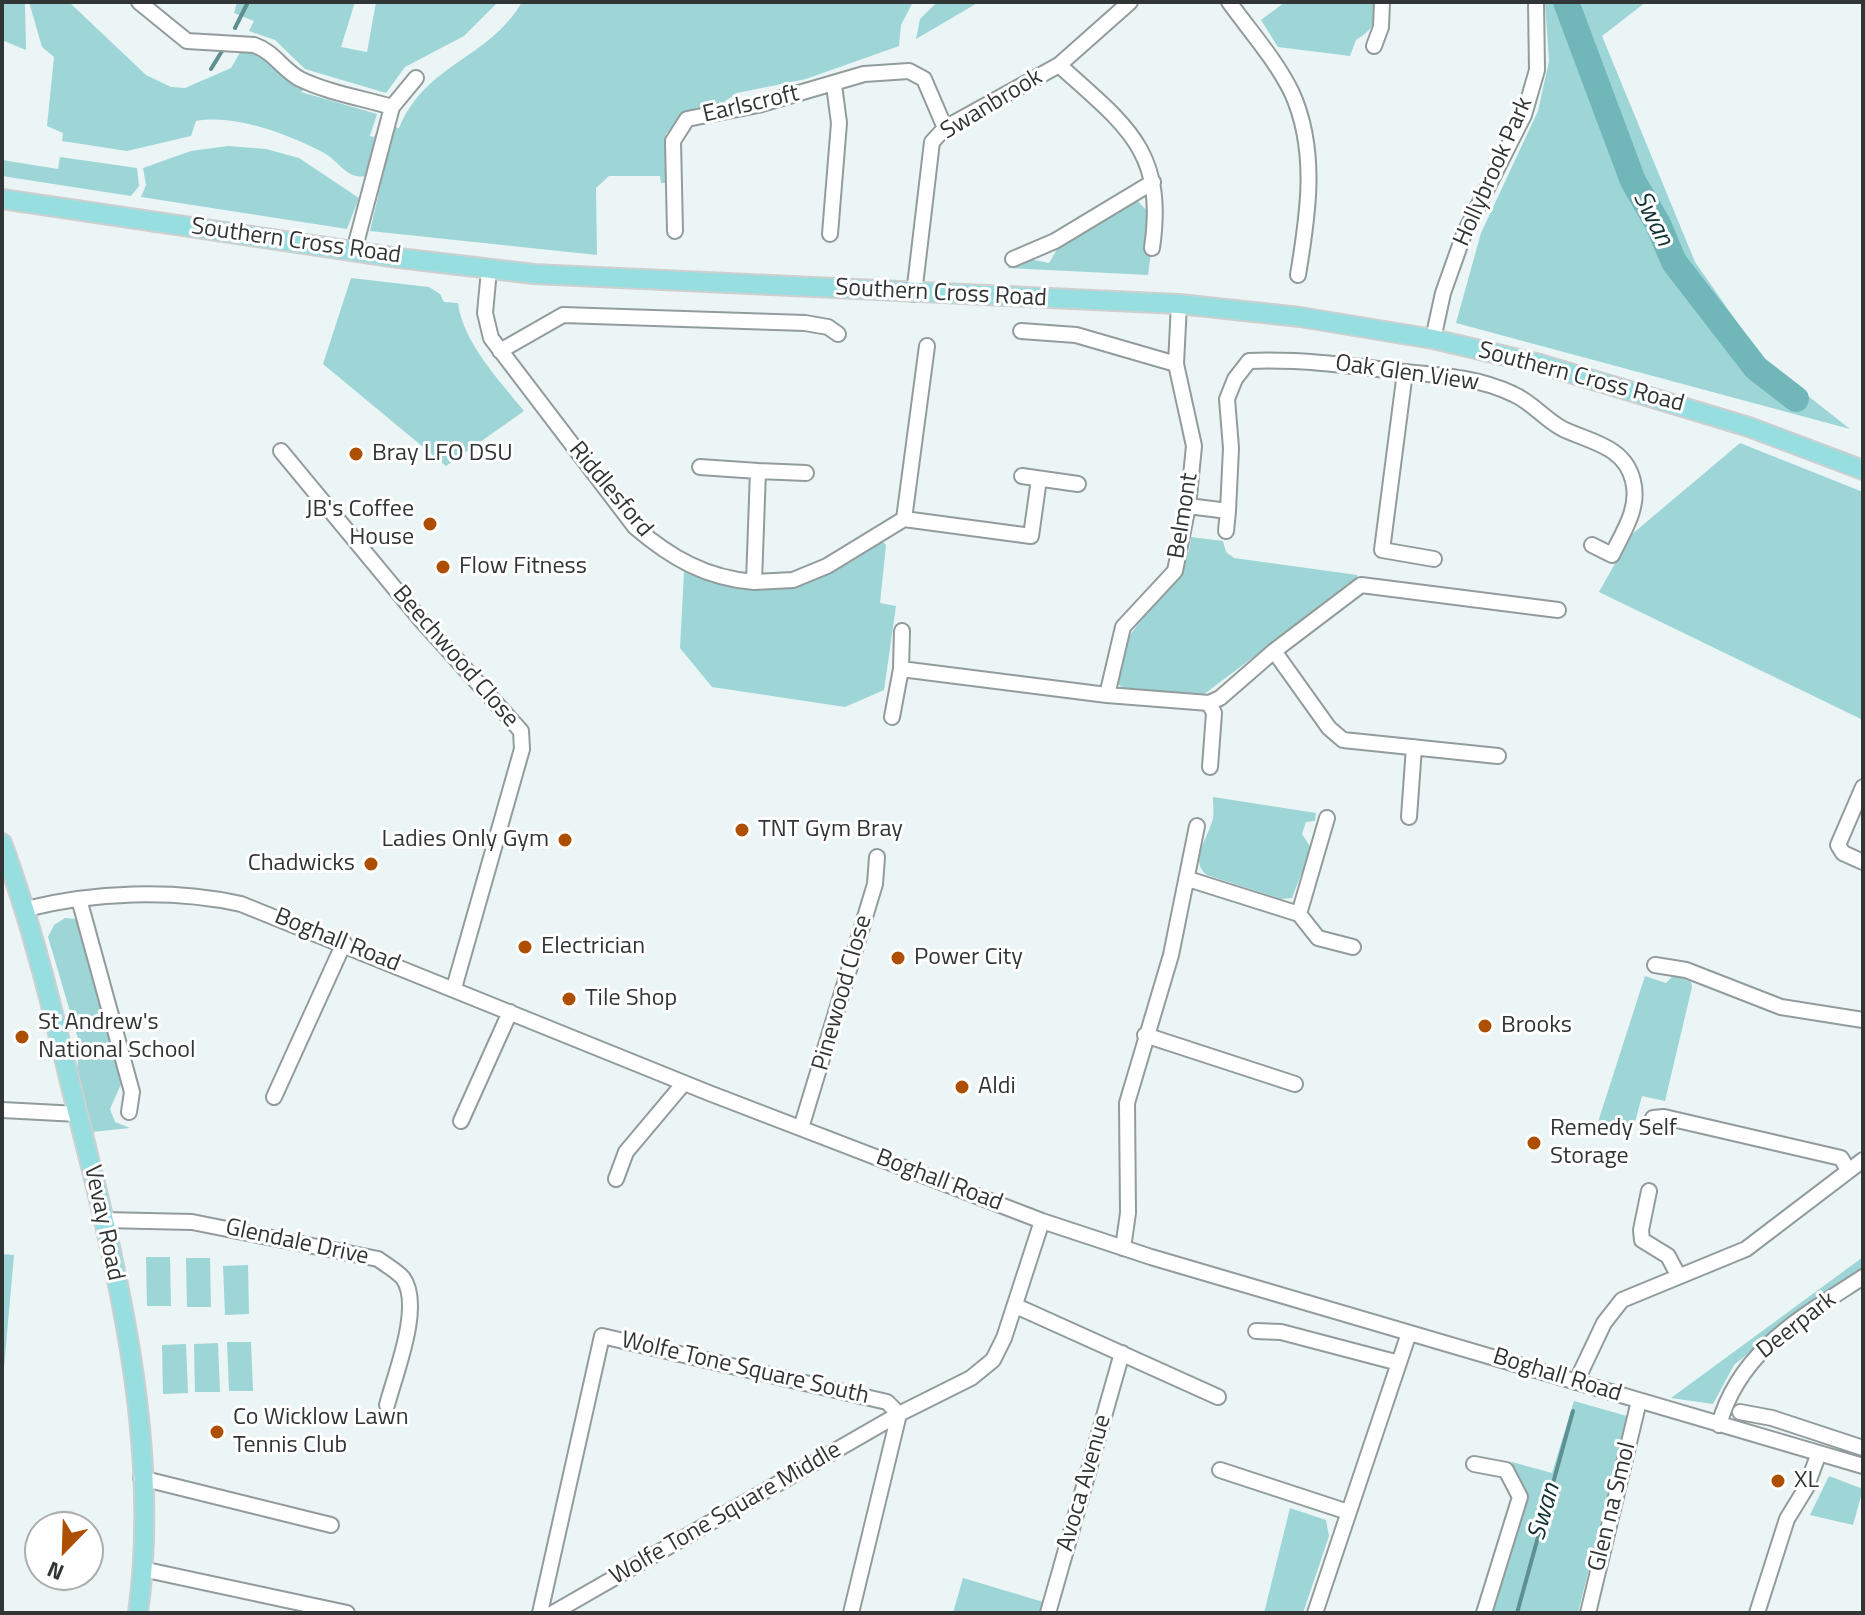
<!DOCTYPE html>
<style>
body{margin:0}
#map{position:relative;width:1865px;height:1615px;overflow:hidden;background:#ebf5f5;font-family:"Titillium Web",sans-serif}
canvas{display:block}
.frame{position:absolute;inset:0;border:4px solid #313535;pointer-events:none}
.north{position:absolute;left:24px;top:1511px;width:80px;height:80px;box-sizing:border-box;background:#fff;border:2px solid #adaeae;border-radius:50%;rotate:203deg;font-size:22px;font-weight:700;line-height:32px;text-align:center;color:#313535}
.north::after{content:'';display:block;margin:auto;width:28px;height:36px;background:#ad4e00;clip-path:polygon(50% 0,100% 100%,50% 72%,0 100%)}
</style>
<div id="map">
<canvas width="1865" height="1615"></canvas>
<div class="frame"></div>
<div class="north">N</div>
</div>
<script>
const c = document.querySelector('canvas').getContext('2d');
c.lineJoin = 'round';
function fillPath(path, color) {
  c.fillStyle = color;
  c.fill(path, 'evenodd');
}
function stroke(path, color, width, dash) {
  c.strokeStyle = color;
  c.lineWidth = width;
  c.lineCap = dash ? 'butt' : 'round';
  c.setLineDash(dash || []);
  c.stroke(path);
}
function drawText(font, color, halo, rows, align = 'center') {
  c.font = font + ' "Titillium Web",sans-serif';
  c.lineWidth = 6;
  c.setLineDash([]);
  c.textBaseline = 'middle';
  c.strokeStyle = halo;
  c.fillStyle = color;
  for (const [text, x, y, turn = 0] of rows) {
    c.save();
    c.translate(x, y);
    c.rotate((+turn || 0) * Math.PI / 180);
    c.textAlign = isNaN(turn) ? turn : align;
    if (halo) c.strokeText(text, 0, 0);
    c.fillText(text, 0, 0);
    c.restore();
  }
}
const green = new Path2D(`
 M2,2H25L26,50L2,40Z
 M29,2H69L146,75L171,87L185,88L231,68L242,49C269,53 280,78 304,89L301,92L377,114L370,136L374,137L381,123L366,176C347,180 339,161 324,153C288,134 235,114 196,121L191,136L127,151L62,141L63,133L47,126L54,57L42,47Z
 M237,2H355L341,47L367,52L376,2H498L464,36L405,67L386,93L305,69L275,40L249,31L254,21L234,13Z
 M522,2H913L901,25L899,46L806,79L737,93L718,106L684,113L666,134L667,183H661L660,176H609L596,188L597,255L370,231L394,127L399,128C427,62 488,60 522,2Z
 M937,2H979L916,39L920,19Z
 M1285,2H1376C1376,22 1374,29 1356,40L1350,56L1278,47L1261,20Z
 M1545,2H1646L1602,36L1695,262L1765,362L1850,429L1456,323L1481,233L1538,111L1549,61Z
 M228,146L266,149L299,158L359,198L347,229L141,197L146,185L143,168L191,151Z
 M60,157L137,168L139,186L131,196L2,176V160L58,169Z
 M1138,201L1149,213L1144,252L1151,253L1148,275L1007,268L1030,259L1049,263L1059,246Z
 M351,278L429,287L440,294L444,302L458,303C463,343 500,381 524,411L446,466L323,364Z
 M1740,443L1863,492V720L1599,592L1631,535Z
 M1191,537L1223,541L1226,552L1234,558L1357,575L1356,584L1342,590L1203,695C1181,701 1134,698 1116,683C1112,622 1188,596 1191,537Z
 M882,541L886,545L880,603L896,606L884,690L845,707L712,687L680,648L684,572C758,603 819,588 882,541Z
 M1213,797L1316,813L1315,821L1306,822L1302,834L1311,848L1292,898L1281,899L1207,875C1188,861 1209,837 1213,818C1214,812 1213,804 1213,797Z
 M65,918L76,919L82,930L122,1082L110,1109L115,1122L130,1128L92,1132L77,1073L79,1042L48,937L54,925Z
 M1674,975L1691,982L1692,987L1665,1101L1642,1096L1633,1130L1598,1122L1645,976L1666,983Z
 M2,1254L14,1255L2,1390Z
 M146,1257H170L171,1306H147Z
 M1863,1257V1267L1780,1327L1734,1365L1713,1404L1671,1398Z
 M186,1258H210L211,1307H187Z
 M248,1265L249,1314L225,1315L223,1266Z
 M227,1342H251L253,1391H229Z
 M218,1343L220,1392H195L194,1344Z
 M186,1344L188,1393L163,1394L162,1345Z
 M1574,1401L1627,1416L1578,1613H1489L1522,1486L1511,1466L1512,1462L1552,1473Z
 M1829,1476L1863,1489L1853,1525L1810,1515Z
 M1290,1508L1326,1520L1329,1536L1303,1613H1264Z
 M963,1578L1050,1604L1055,1613H953Z`);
const stream = new Path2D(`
 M235,28L248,2
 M211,69L222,51
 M1517,1613L1573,1411`);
const river = new Path2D(`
 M1566,2L1633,181L1658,224L1674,262L1756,368L1796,399`);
const minor = new Path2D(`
 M139,2L187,41L254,45C273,51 283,70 300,79C329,93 362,98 392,107
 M1229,2C1250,31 1276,60 1292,93C1318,151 1308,215 1298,275
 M1374,46L1381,27L1382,2
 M1059,65C1126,126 1166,150 1152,248
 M675,231L673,141L687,119L758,105L864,74L909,71L924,79L945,128
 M830,234L839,123L834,85
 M354,251L392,107L416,78
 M1013,259L1055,241L1153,182
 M489,270L485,313L491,338L635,527C671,558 706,578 754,582
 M914,294L932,142L945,128L1059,65L1130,2
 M1021,331L1076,335L1176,364L1179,304
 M1433,339L1443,293L1464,234L1524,115L1537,70L1536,2
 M500,351L563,315L805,323L828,327L838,334
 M1405,372L1382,550L1434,559
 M281,451L421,620L521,731L522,749L454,988
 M700,467L758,471L754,582L793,580L827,566L904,519L1031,536L1039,479
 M758,471L806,473
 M1022,476L1078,484
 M1188,506L1228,511L1231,448L1227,399L1235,379L1249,361C1298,359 1346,365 1394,371C1435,375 1475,376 1513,394C1532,402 1545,420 1563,429C1590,442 1625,446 1633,481C1640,508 1623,532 1612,555L1592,545
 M904,519L927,346
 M1226,531L1228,511
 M1274,651L1329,728L1343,740L1498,756
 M901,669L1107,695L1209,703L1220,698L1274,651L1361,585L1558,610
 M1107,695L1123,627L1175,571L1188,506L1194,446L1176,364
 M1209,703L1214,713L1210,767
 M892,717L901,669L902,631
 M1863,787L1838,845L1843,853L1863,862
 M1409,817L1414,747
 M1188,879L1299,914L1327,818
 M79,899L132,1092L129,1112
 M26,909C93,892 173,889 241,904L709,1093L1042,1221L1151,1257L1863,1466
 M1299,914L1318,938L1353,947
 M1655,965L1686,970L1781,1007L1863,1020
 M1145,1035L1295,1084
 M274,1097L344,943
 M2,1110L78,1114
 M1653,1118L1664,1117L1841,1158L1848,1170
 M461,1121L510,1012
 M801,1128L875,884L877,857
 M616,1179L626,1152L684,1083
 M1649,1191L1641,1230L1642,1240L1668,1256L1678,1275
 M103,1220L192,1222L378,1259C386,1265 397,1271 403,1278C423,1306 395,1374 387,1405
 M1123,1248L1128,1213L1127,1103L1171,955L1197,826
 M1016,1306L1218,1397
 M1256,1331L1281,1332L1399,1363
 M1576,1382L1604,1323L1622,1300L1746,1249L1863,1160
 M1740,1412L1772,1418L1863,1448
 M1719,1425C1739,1351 1802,1317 1863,1277
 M1474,1464L1506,1470L1520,1497L1484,1613
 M1220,1470L1348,1512
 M141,1478L331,1525
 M142,1569L347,1613
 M540,1613L602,1336L887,1402L899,1414
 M553,1613L899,1414L971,1378L993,1360L1004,1338L1042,1221
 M851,1613L899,1414
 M1048,1613L1122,1353
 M1315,1613L1409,1333
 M1588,1613L1639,1401
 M1757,1613L1787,1519L1806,1488L1819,1453`);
const major = new Path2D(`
 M2,199L399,258L534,274L1179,304L1300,317L1433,339L1540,364L1749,427L1863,470
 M2,843C34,930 55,1020 77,1111C118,1272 161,1446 138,1613`);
const markers = [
 [356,454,8,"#ad4e00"],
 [430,524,8,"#ad4e00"],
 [443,567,8,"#ad4e00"],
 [742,830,8,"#ad4e00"],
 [565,840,8,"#ad4e00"],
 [371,864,8,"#ad4e00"],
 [525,947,8,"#ad4e00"],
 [898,958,8,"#ad4e00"],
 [569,999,8,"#ad4e00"],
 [1485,1026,8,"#ad4e00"],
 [22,1037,8,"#ad4e00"],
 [962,1087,8,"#ad4e00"],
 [1534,1143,8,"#ad4e00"],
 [217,1432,8,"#ad4e00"],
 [1778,1481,8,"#ad4e00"]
];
const streetNames = [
 ["Earlscroft",751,105,-13],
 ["Swanbrook",992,105,-31],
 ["Hollybrook Park",1494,172,-66],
 ["Southern Cross Road",296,242,8],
 ["Southern Cross Road",941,294,3],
 ["Oak Glen View",1407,374,8],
 ["Southern Cross Road",1581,378,15],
 ["Riddlesford",610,490,50],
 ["Belmont",1184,516,-81],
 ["Beechwood Close",455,657,49],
 ["Boghall Road",337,941,22],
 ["Pinewood Close",843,993,-74],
 ["Boghall Road",939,1181,21],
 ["Vevay Road",103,1223,78],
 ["Glendale Drive",297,1243,12],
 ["Deerpark",1797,1326,-38],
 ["Wolfe Tone Square South",745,1369,13],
 ["Boghall Road",1557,1376,17],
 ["Avoca Avenue",1085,1483,-74],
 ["Glen na Smol",1613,1507,-76],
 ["Wolfe Tone Square Middle",726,1514,-30]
];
const poiNames = [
 ["Bray LFO DSU",372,454],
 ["JB's Coffee",414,510,"right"],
 ["House",414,538,"right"],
 ["Flow Fitness",459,567],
 ["TNT Gym Bray",758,830],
 ["Ladies Only Gym",549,840,"right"],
 ["Chadwicks",355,864,"right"],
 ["Electrician",541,947],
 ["Power City",914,958],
 ["Tile Shop",585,999],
 ["St Andrew's",38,1023],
 ["National School",38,1051],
 ["Brooks",1501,1026],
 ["Aldi",978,1087],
 ["Remedy Self",1550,1129],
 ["Storage",1550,1157],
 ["Co Wicklow Lawn",233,1418],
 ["Tennis Club",233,1446],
 ["XL",1794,1481]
];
const waterNames = [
 ["Swan",1652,219,63],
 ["Swan",1545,1512,-74]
];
fillPath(green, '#9ed5d7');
stroke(stream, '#5e8f91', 4);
stroke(river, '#71b6b9', 26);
stroke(minor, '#939c9c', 18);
stroke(major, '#cecfcf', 22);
stroke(minor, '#fff', 14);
stroke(major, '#97dee1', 18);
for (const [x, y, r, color] of markers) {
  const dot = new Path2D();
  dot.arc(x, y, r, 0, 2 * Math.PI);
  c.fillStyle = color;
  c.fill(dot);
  stroke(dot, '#fff', 3);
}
drawText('24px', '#313535', '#fff', streetNames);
drawText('24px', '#313535', '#fff', poiNames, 'left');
drawText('italic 26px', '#123436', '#fff', waterNames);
</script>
